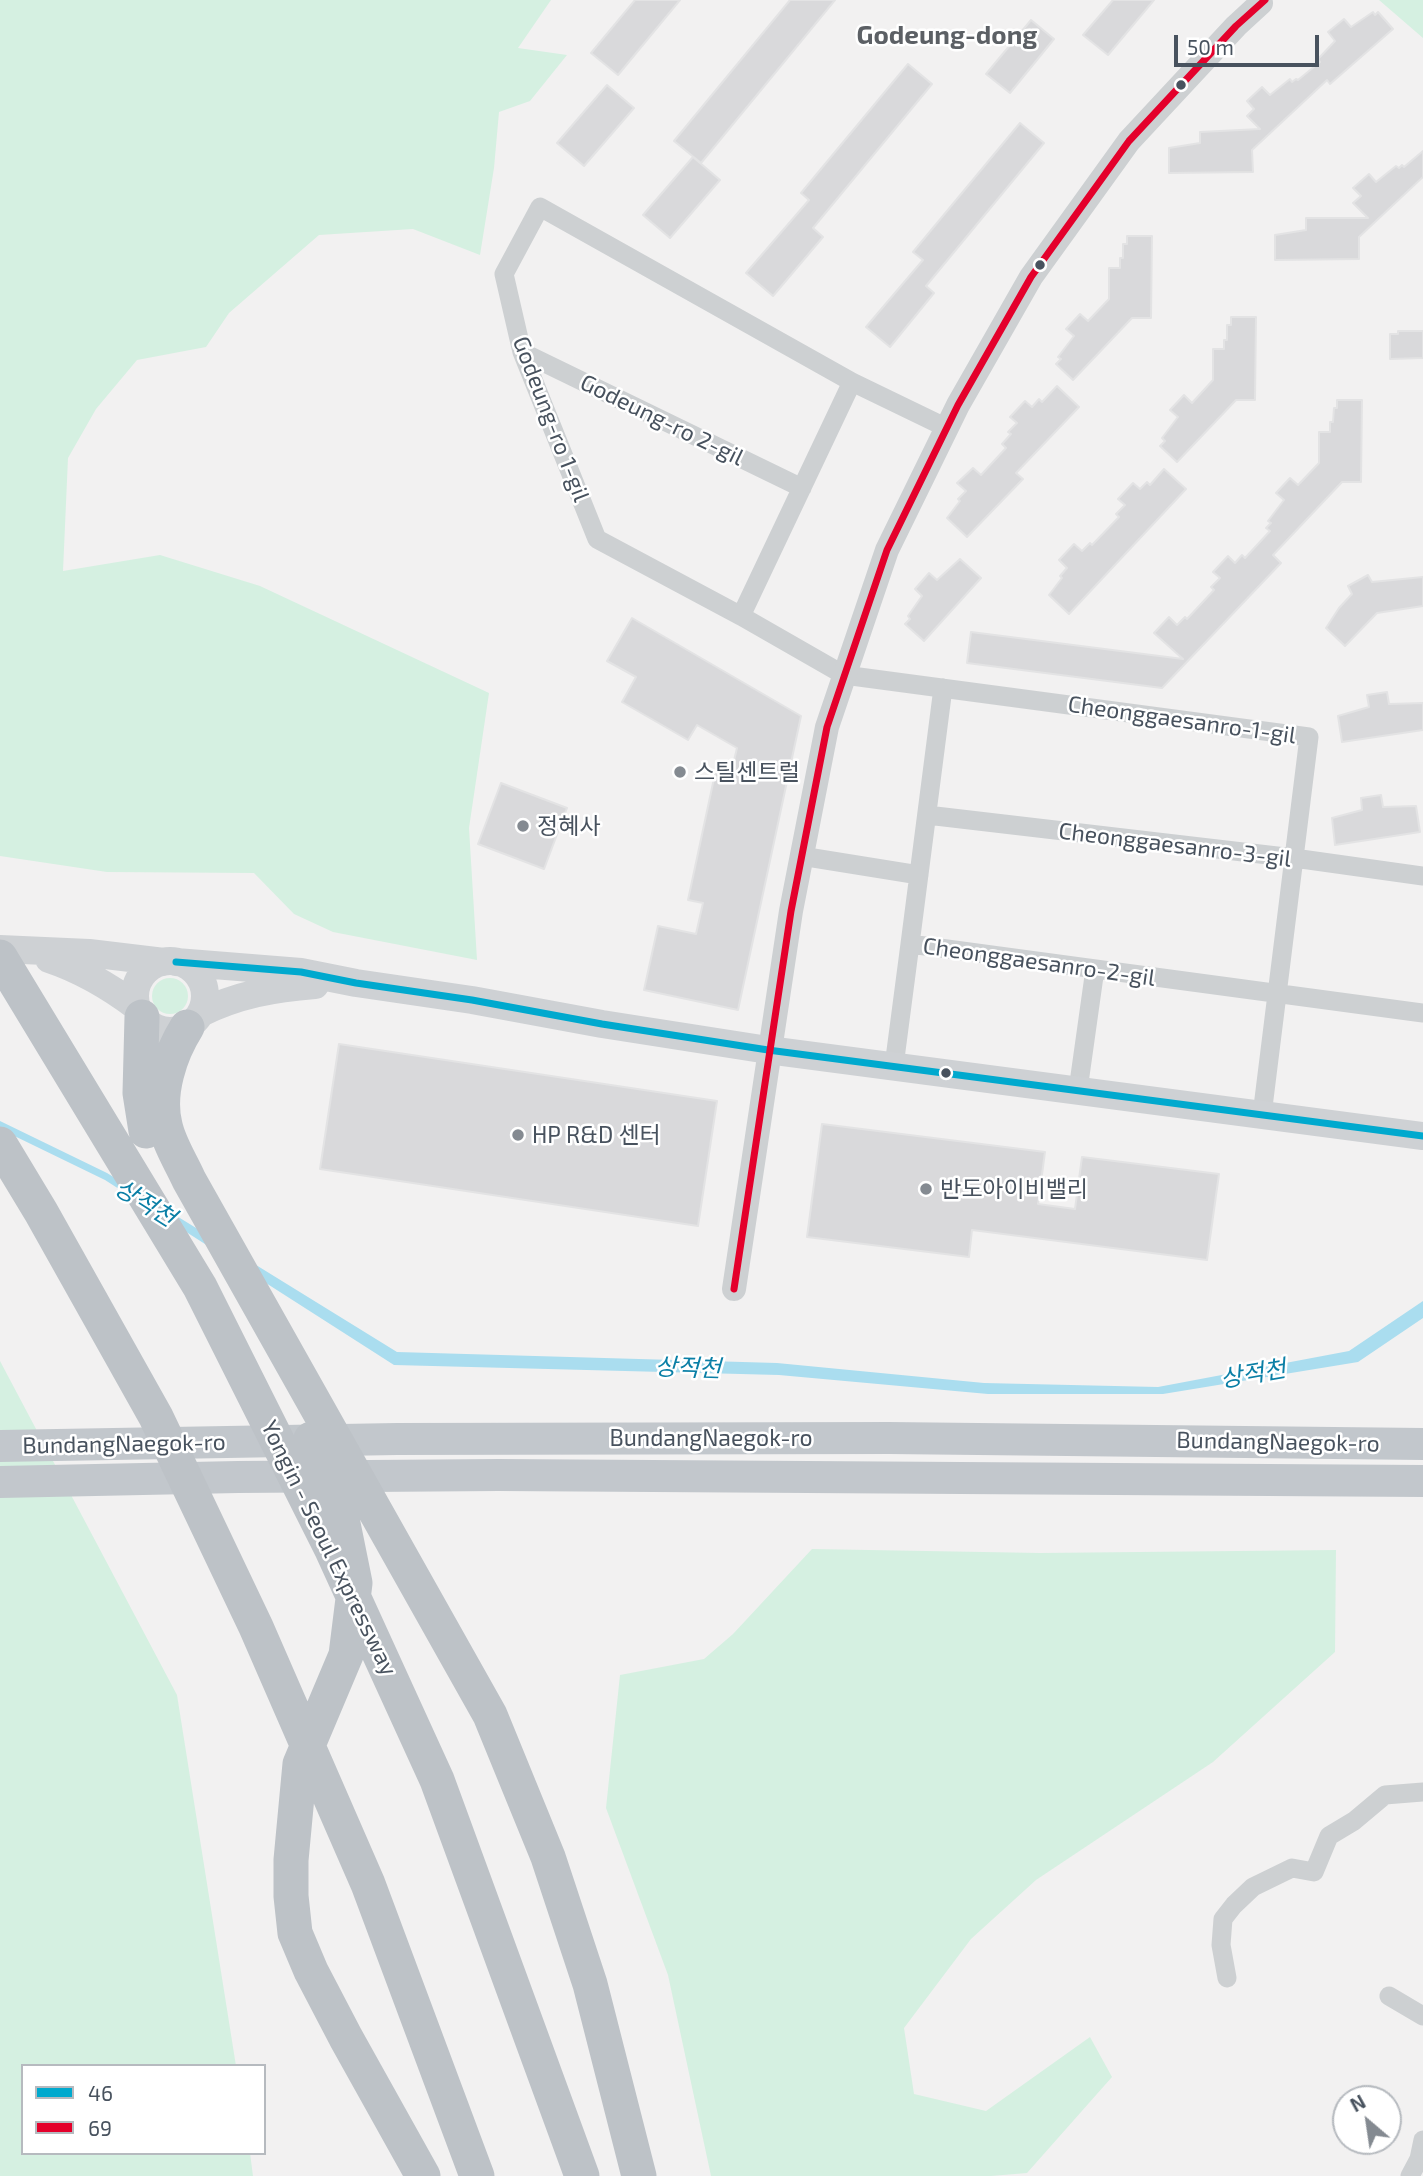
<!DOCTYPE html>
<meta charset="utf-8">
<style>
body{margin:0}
#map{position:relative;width:1423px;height:2176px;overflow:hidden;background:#f2f1f1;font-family:"Exo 2",sans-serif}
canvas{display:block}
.legend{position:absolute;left:21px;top:2064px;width:245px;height:91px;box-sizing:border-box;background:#fff;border:2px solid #b6babf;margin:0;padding:9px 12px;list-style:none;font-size:21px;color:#48525e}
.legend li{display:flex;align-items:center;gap:14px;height:35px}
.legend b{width:35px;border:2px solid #b6babf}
.north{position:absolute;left:1332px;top:2085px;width:70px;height:70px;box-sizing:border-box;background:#fff;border:2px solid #b6babf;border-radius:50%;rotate:331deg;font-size:19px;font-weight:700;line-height:28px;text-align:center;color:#48525e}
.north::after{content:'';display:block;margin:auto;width:24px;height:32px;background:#848a91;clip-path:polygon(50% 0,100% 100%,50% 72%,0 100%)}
.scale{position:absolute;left:1174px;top:35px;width:145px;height:32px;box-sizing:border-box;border:4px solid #48525e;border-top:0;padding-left:9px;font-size:21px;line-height:24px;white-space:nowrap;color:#48525e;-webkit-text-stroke:5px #fff;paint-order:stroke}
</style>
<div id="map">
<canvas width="1423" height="2176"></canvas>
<ul class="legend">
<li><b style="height:9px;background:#00a9ce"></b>46</li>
<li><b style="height:9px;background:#e4002b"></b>69</li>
</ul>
<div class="north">N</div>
<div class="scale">50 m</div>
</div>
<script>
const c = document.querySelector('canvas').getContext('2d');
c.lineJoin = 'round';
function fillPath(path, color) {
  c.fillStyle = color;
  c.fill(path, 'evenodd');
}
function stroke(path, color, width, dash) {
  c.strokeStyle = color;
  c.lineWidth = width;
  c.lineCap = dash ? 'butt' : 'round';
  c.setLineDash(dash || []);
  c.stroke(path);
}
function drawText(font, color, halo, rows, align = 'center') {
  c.font = font + ' "Exo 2","Noto Sans KR",sans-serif';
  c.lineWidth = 5;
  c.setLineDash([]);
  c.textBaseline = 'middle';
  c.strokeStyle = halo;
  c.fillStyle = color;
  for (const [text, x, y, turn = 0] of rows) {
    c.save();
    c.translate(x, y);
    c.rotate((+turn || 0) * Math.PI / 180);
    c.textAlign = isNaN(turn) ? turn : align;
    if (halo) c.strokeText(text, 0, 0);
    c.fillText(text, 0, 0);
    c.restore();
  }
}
const green = new Path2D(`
 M0,0H551L518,48L567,55L530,101L499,112L494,168L480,255L413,229L319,235L229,313L206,347L137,360L96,409L68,458L63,571L160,555L260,586L489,693L469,828L477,960L333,932L294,914L254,873L107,872L0,856Z
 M1379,0H1423V38Z
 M152 996a18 18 0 1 1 36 0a18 18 0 1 1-36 0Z
 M0,1361L177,1695L236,2066H23V2153H250L253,2176H0Z
 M812,1549L1040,1553L1336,1550L1335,1652L1213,1762L1036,1880L971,1939L904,2028L914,2094L986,2111L1090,2037L1112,2077L1027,2173L991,2176H711L668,1975L606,1808L620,1675L704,1659L733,1634Z`);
const water = new Path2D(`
 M0,1121L107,1173L397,1352L777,1363L984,1383L1158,1387L1349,1351L1423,1301V1318L1358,1362L1163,1394H988L779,1375L394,1365L105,1180L0,1129Z`);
const building = new Path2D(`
 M635,0H680L618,75L591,53Z
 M790,0H835L701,163L674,141Z
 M1113,0H1154L1108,55L1083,35Z
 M1373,12L1375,15L1378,12L1393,29L1330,84L1327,80L1252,150L1253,172L1169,173V148L1200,143V132L1260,129L1247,116L1254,109L1247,101L1262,87L1270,95L1290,79L1292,82L1296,79L1298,80L1320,62L1318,59L1335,41L1328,32L1344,19L1351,27Z
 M1031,20L1054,39L1010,93L986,74Z
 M908,64L932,84L813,228L823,237L773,296L746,273L809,200L801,193Z
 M607,85L634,108L584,166L557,143Z
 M1020,123L1044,143L926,286L934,293L890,347L866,327L923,260L913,252Z
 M1423,151V177L1359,237V259L1275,260V235L1306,230V218H1368L1353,203L1361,196L1353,188L1369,174L1376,182L1396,166L1399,168L1402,165L1404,167Z
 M693,157L720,180L670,238L643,215Z
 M1127,236H1152L1151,318H1132L1073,380L1056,364L1061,359L1058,357L1074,336L1066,329L1080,314L1088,321L1109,299V268H1120V258H1123V244H1127Z
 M1231,317H1256L1255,400H1236L1177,462L1160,446L1165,441L1162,438L1178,417L1170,410L1184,395L1192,403L1213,380V349H1224V340H1227V325H1231Z
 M1398,331H1423V358L1390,359V334H1398Z
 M1057,386L1079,407L1016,473L1023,479L967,537L947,518L960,501L958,499L966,491L957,483L973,468L981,475L1006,448L1002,444L1011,434L1008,432L1017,423L1010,417L1025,401L1032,407L1039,399L1042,402Z
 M1337,400H1362L1361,482H1342L1273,555L1281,563L1162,688L967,663L971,632L1183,659L1154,633L1169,617L1177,625L1185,617L1187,619L1214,590L1211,587L1220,578L1213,572L1228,556L1235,563L1242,555L1245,558L1270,531L1266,528L1271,523L1268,521L1284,500L1276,493L1290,478L1298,485L1319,463V432H1330V422H1333L1334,408H1337Z
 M1164,469L1186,489L1069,614L1049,595L1062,578L1060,576L1067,568L1059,560L1074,544L1082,551L1090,543L1092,545L1119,517L1116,514L1125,505L1118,499L1133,483L1140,489L1147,482L1150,485Z
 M960,559L981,578L924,641L905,624L910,619L908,616L922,596L915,589L929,573L937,580Z
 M1368,575L1372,582L1423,577V606L1377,613L1345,646L1326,628L1339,608L1352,594L1348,586Z
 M632,618L801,716L738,1010L644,990L658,926L696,934L703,903L688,900L716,769L731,773L737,748L697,725L688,740L622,702L636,677L607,661Z
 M1387,692L1389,704L1423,703V730L1342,742L1338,716L1369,707L1367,695Z
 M501,783L567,808L544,869L478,844Z
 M1381,795L1383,807L1416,806L1420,832L1335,845L1332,818L1362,810L1361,798Z
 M339,1044L717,1101L698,1226L320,1169Z
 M822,1124L1045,1152L1038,1204L1075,1209L1082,1157L1219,1174L1207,1260L972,1230L969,1257L807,1237Z`);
const minor = new Path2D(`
 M522,352L802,488
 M852,382L947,428
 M741,616L597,539L522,352L504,274L540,207L852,382L741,616L844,675L1309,737L1262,1115
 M943,688L910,944L1423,1013
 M927,815L1294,858L1423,876
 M801,856L919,875
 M894,1066L910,944
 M1078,1090L1095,969
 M1227,1978L1221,1945L1223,1919L1234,1905L1253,1887L1292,1868L1314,1872L1329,1836L1354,1821L1385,1795L1423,1792
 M1389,1996L1423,2016
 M1410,2176L1419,2159L1423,2140`);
const tertiary = new Path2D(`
 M734,1289L791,911L827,727L887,550L958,405L1031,277L1129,141L1236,26L1261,3`);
const secondary = new Path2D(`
 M0,949L89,953L164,962
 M49,959C82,970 109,986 137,1007
 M135 996a35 35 0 1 1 70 0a35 35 0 1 1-70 0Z
 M176,962L301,972L356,983L472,1000L602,1024L768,1050L1423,1136
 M201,1013C237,995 274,988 315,985`);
const trunk = new Path2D(`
 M0,1446L397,1439L889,1438L1423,1444
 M0,1482L238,1477L499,1475L1423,1481`);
const motorway = new Path2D(`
 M0,957L200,1287L332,1550L437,1780L582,2176
 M142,1017L140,1093L146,1131
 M187,1027C170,1054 157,1093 165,1125C169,1144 181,1162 189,1180L490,1715L548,1857L590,1984L639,2176
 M0,1144L41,1212L156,1417L256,1627L368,1884L477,2176
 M311,1439L337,1494L355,1583L346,1655L300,1764L291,1860V1896L295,1933L311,1971L346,2038L423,2176`);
const bus1 = new Path2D(`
 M176,962L301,972L356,983L472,1000L602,1024L768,1050L1423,1136`);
const bus2 = new Path2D(`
 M734,1289L791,911L827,727L887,550L958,405L1031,277L1129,141L1236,26L1265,0`);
const markers = [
 [1181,85,6,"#48525e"],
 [1040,265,6,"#48525e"],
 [680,772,7,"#848a91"],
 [523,826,7,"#848a91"],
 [946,1073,6,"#48525e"],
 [518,1135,7,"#848a91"],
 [926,1189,7,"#848a91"]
];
const streetNames = [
 ["Godeung-ro 1-gil",551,419,69],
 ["Godeung-ro 2-gil",662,420,26],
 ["Cheonggaesanro-1-gil",1182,720,8],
 ["Cheonggaesanro-3-gil",1175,845,7],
 ["Cheonggaesanro-2-gil",1039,962,8],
 ["BundangNaegok-ro",711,1438],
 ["BundangNaegok-ro",1278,1442,1],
 ["BundangNaegok-ro",124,1444,-1],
 ["Yongin - Seoul Expressway",329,1548,64]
];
const poiNames = [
 ["스틸센트럴",694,772],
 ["정혜사",537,826],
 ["HP R&D 센터",532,1135],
 ["반도아이비밸리",940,1189]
];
const waterNames = [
 ["상적천",145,1203,32],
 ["상적천",688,1368,2],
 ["상적천",1253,1374,-10]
];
const quarterNames = [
 ["Godeung-dong",947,35]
];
fillPath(green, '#d5f0e1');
fillPath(water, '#aaddef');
fillPath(building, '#d9d9db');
stroke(building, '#e3e3e4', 2);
stroke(minor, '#cdd0d2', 19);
stroke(tertiary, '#cdd0d2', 24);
stroke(secondary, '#ced1d4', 28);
stroke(trunk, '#c2c7cc', 32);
stroke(motorway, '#bdc2c7', 35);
stroke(bus1, '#00a9ce', 7);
stroke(bus2, '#e4002b', 7);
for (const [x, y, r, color] of markers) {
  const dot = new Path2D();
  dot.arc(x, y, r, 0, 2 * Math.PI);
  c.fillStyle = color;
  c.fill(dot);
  stroke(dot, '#fff', 2.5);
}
drawText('23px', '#48525e', '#fff', streetNames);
drawText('23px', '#48525e', '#fff', poiNames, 'left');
drawText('italic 24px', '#0a7fa6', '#fff', waterNames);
drawText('bold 26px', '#5c6065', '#fff', quarterNames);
</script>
